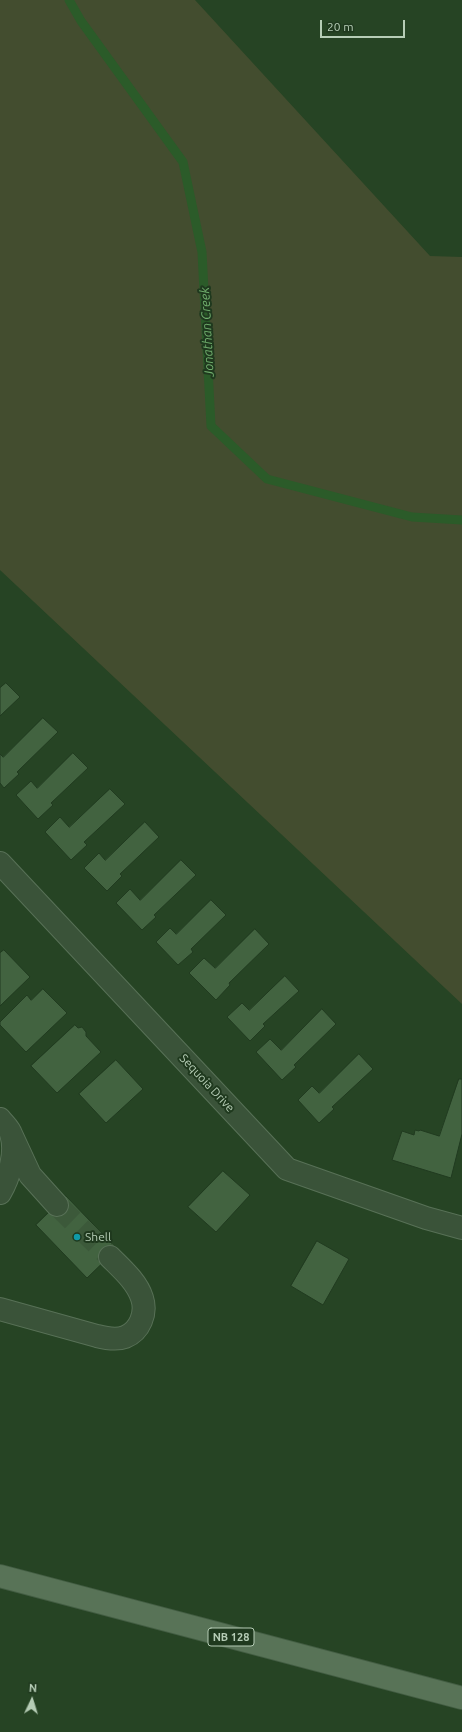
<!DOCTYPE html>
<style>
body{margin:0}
#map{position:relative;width:462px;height:1732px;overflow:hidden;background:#264424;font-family:Ubuntu,sans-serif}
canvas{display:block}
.north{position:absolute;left:12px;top:1680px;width:40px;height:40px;-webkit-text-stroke:3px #1f391e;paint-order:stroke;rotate:4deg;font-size:11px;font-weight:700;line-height:16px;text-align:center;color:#b6cdb6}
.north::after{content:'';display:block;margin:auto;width:14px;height:18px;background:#b6cdb6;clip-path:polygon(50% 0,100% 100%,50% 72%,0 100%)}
.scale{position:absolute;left:320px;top:20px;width:85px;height:18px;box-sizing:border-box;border:2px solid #b6cdb6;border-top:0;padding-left:5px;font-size:12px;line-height:14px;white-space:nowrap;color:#b6cdb6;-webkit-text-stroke:3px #1f391e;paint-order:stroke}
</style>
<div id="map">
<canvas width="462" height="1732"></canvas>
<div class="north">N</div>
<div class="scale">20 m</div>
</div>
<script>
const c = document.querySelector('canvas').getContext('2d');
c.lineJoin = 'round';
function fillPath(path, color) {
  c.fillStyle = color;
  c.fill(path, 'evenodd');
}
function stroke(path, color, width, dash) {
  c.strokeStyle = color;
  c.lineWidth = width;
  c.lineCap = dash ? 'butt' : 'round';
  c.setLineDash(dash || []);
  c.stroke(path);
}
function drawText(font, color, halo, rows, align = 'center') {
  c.font = font + ' Ubuntu,sans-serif';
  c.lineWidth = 4;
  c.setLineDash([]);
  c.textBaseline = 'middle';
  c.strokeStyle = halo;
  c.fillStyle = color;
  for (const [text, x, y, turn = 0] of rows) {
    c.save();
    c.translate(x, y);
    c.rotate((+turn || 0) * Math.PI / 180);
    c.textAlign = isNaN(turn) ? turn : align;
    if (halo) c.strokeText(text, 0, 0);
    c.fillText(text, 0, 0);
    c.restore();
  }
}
const green = new Path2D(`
 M0,0H195L430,256L462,257V1004L0,570Z`);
const stream = new Path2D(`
 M69,0L81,21L183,162L202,252L211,426L267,479L412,517L462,520`);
const building = new Path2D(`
 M6,683L20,697L0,716V688Z
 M43,718L58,732L17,772L19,774L4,788L0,783V754L3,757Z
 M73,753L88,768L51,803L53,805L38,819L16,795L31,781L37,788Z
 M110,789L125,804L84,842L87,845L71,860L45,832L60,817L69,827Z
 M145,822L159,837L120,874L122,876L107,891L84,868L99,853L105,860Z
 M181,860L196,875L154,915L156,917L142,930L116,903L130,889L140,900Z
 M211,900L226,915L191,949L193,952L178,965L156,942L170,928L176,934Z
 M255,929L269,944L229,983L230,985L216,1000L189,973L204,958L215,968Z
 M4,950L30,977L0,1006V953Z
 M285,976L299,991L263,1024L265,1026L250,1041L227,1017L242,1003L249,1010Z
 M43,989L67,1013L26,1052L0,1025V1022L27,995L31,1000Z
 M322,1009L336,1024L294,1065L296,1067L282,1080L256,1052L270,1039L281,1050Z
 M75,1025L78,1028L82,1027L86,1032V1036L101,1052L57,1093L31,1066Z
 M359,1054L373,1069L332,1107L334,1109L319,1123L298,1100L312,1086L319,1093Z
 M116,1060L143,1089L106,1123L79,1094Z
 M459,1079H462V1134L451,1178L392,1160L402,1131L414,1135L415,1130L419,1131L420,1130L439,1136Z
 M223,1171L250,1195L216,1232L188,1207Z
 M66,1196L117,1249L87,1278L36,1225Z
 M317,1241L349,1259L323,1305L291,1286Z`);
const minorTunnel = new Path2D(`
 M57,1205L110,1257`);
const minor = new Path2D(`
 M0,863L287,1169L426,1218L462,1228
 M0,1119C3,1123 10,1129 11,1134C17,1152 9,1178 0,1193
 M11,1134L30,1175L57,1205
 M0,1309L97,1336C105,1338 117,1340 125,1337C140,1331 147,1313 142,1298C137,1282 122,1269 110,1257`);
const major = new Path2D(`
 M0,1576L462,1698`);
const markers = [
 [77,1237,4,"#0f9aa8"]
];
const shields = [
 [231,1637,46]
];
const shieldNames = [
 ["NB 128",231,1637]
];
const streetNames = [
 ["Sequoia Drive",207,1083,47]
];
const poiNames = [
 ["Shell",85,1237]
];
const waterNames = [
 ["Jonathan Creek",207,332,-93]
];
fillPath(green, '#434d2f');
stroke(stream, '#2b5b29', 9);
fillPath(building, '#426340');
stroke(building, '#213b20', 1);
stroke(minorTunnel, '#3c593a', 22, [22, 11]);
stroke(minor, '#587157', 24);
stroke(major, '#435d43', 24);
stroke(minor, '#3a5339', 22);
stroke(major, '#587357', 22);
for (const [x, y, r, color] of markers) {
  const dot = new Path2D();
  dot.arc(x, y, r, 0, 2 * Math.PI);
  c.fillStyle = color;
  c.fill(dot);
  stroke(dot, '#1f391e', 1.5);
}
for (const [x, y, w] of shields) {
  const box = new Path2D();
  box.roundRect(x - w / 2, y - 9, w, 18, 3);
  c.fillStyle = '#1f391e';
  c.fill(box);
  stroke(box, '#b6cdb6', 1);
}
drawText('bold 11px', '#b6cdb6', null, shieldNames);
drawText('12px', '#b6cdb6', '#1f391e', streetNames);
drawText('12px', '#b6cdb6', '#1f391e', poiNames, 'left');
drawText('italic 13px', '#70ae6d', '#1f391e', waterNames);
</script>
